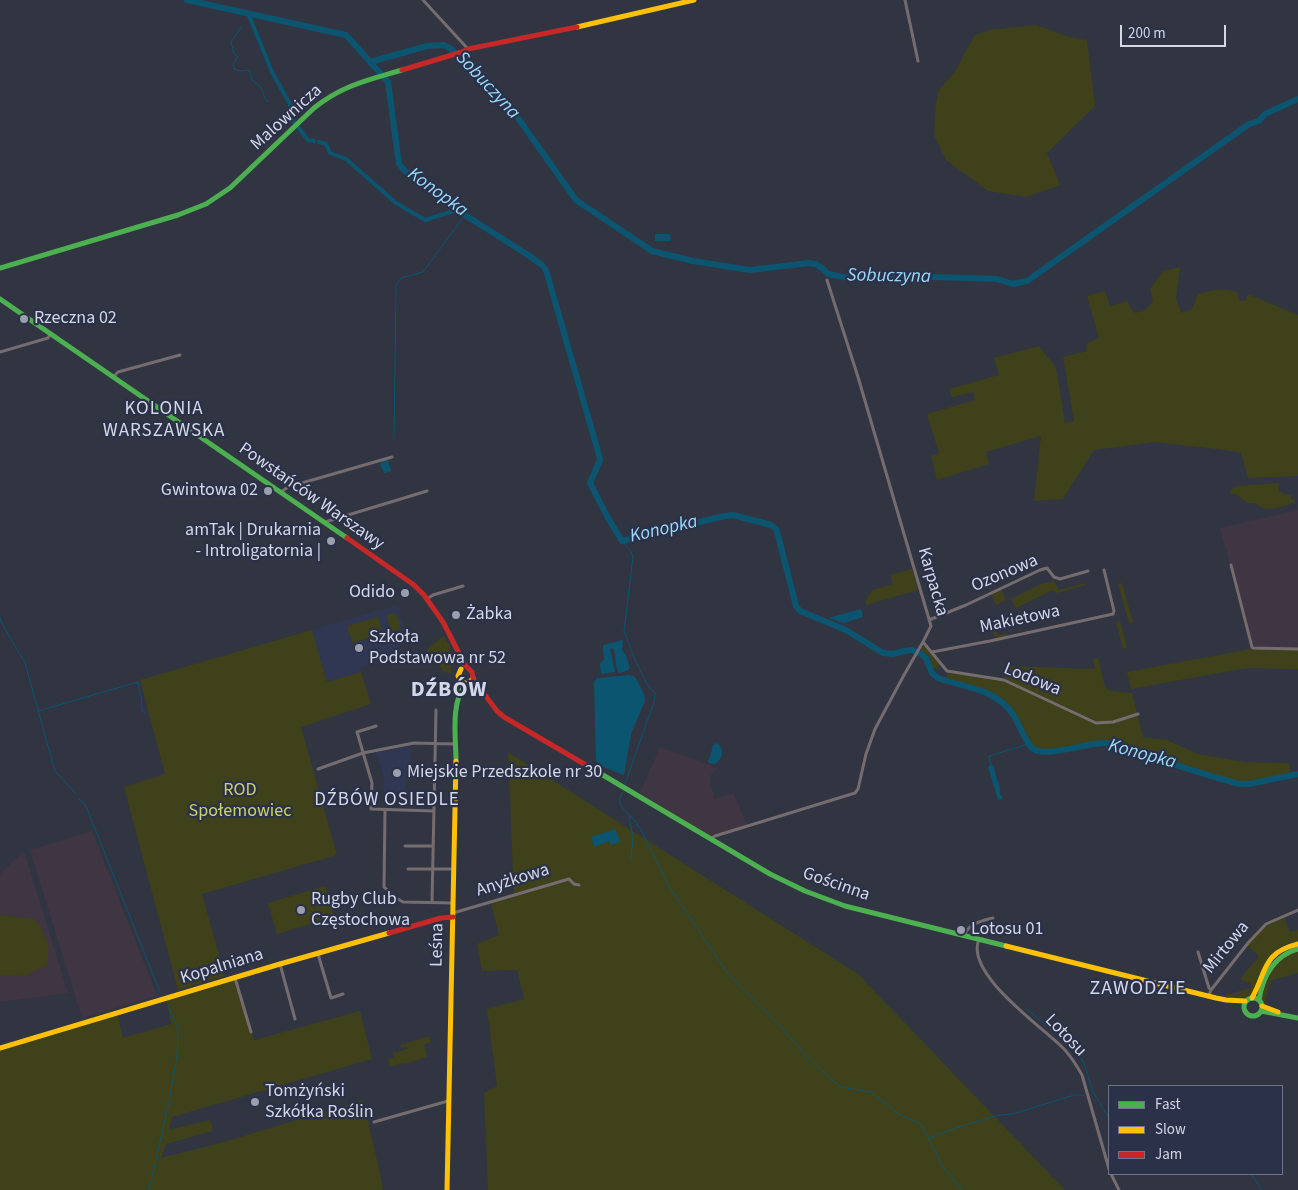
<!DOCTYPE html>
<meta charset="utf-8">
<style>
body{margin:0}
#map{position:relative;width:1298px;height:1190px;overflow:hidden;background:#313542;font-family:"Source Sans 3",sans-serif}
canvas{display:block}
.legend{position:absolute;left:1108px;top:1085px;width:175px;height:90px;box-sizing:border-box;background:#2b3148;border:1px solid #6e7387;margin:0;padding:6px 9px;list-style:none;font-size:15px;color:#d3d7e6}
.legend li{display:flex;align-items:center;gap:10px;height:25px}
.legend b{width:25px;border:1px solid #6e7387}
.scale{position:absolute;left:1120px;top:25px;width:106px;height:22px;box-sizing:border-box;border:2px solid #d3d7e6;border-top:0;padding-left:6px;font-size:15px;line-height:18px;white-space:nowrap;color:#d3d7e6;-webkit-text-stroke:4px #2b3148;paint-order:stroke}
</style>
<div id="map">
<canvas width="1298" height="1190"></canvas>
<ul class="legend">
<li><b style="height:6px;background:#4caf50"></b>Fast</li>
<li><b style="height:6px;background:#ffc107"></b>Slow</li>
<li><b style="height:6px;background:#c62828"></b>Jam</li>
</ul>
<div class="scale">200 m</div>
</div>
<script>
const c = document.querySelector('canvas').getContext('2d');
c.lineJoin = 'round';
function fillPath(path, color) {
  c.fillStyle = color;
  c.fill(path, 'evenodd');
}
function stroke(path, color, width, dash) {
  c.strokeStyle = color;
  c.lineWidth = width;
  c.lineCap = dash ? 'butt' : 'round';
  c.setLineDash(dash || []);
  c.stroke(path);
}
function drawText(font, color, halo, rows, align = 'center') {
  c.font = font + ' "Source Sans 3",sans-serif';
  c.lineWidth = 4.5;
  c.setLineDash([]);
  c.textBaseline = 'middle';
  c.strokeStyle = halo;
  c.fillStyle = color;
  for (const [text, x, y, turn = 0] of rows) {
    c.save();
    c.translate(x, y);
    c.rotate((+turn || 0) * Math.PI / 180);
    c.textAlign = isNaN(turn) ? turn : align;
    if (halo) c.strokeText(text, 0, 0);
    c.fillText(text, 0, 0);
    c.restore();
  }
}
const industrial = new Path2D(`
 M1298,510V650L1250,649L1226,547L1224,544L1220,528Z
 M660,747L717,768L711,775L710,781L715,799L734,793L747,826L710,839L638,797Z
 M92,831L157,996L82,1018L30,850Z
 M24,851L68,993L0,1002V874Z`);
const built = new Path2D(`
 M397,605L406,632L403,633L404,638L397,640L402,656L360,668L361,672L327,682L312,630Z
 M411,746V772L406,776L405,799L384,798L383,773L376,752Z`);
const green = new Path2D(`
 M1036,25L1069,37L1087,40L1095,106L1047,153L1060,185L1027,197L988,191L946,160L934,135L936,104L939,89L954,73L974,36L988,30Z
 M1180,267L1176,298L1181,313L1191,310L1198,294C1212,290 1223,288 1237,292L1239,301L1246,300L1248,294L1298,315V476L1248,478L1241,453L1225,450L1155,442L1094,450L1063,499L1034,501L1041,436L986,452L989,464L937,480L931,456L939,453L927,414L975,400L973,392L952,397L949,389L999,375L994,358L1039,346L1056,368L1065,423L1074,421L1063,357L1087,351L1086,344L1099,338L1087,296L1105,291L1110,306L1127,301L1134,313L1144,311L1153,302L1150,289L1163,271Z
 M1278,483L1279,491L1284,494L1291,495V499H1295V502C1285,506 1264,514 1256,503H1247L1236,494H1231L1229,491L1237,486Z
 M912,569L918,590L866,605L865,602L872,590L893,584L890,575Z
 M1054,581L1059,590L1085,583L1086,585L1057,593L1051,591L1016,608L1011,599L1041,584Z
 M1122,583L1133,622L1129,623L1118,584Z
 M1001,589L1006,600L996,605L991,594Z
 M396,613L401,629L391,631L386,615Z
 M378,617L383,634L352,643L347,626Z
 M991,618L998,635L1006,633L1007,636L996,638L987,620Z
 M1120,621L1127,648L1123,649L1116,622Z
 M312,630L327,682L361,672L371,704L301,727L337,855L202,894L225,976L178,990L124,787L165,774L140,680Z
 M443,636L450,646L451,673L444,672L435,660L426,657L428,649Z
 M922,647H925L939,664L938,667L939,669L938,670L935,668L932,669L929,662L931,660L929,655H926L921,651Z
 M1250,649L1298,650V669L1247,668L1131,689L1127,672Z
 M1098,658L1105,687L1110,691L1132,693L1143,737L1167,740L1198,754L1245,762L1289,763L1291,775L1239,782L1105,741L1052,749H1038L1033,746L1017,717L1003,699L992,694L946,680L947,673L1005,681V666L1095,669L1093,659Z
 M508,752L858,974L1065,1190H488L484,1093L497,1086L487,1009L524,999L517,970L482,971L477,944L499,935L491,903L514,897Z
 M325,886L334,917L277,934L268,903Z
 M0,915L34,919L41,928L49,947L47,965L25,976L0,975Z
 M1284,918L1290,932L1298,930V942H1292L1282,946L1251,996L1241,1000L1222,996L1251,988V984L1240,979L1259,956L1247,946L1265,926L1269,924Z
 M1295,952H1298V973L1272,980L1265,1000L1267,1006L1264,1005L1261,999L1272,969L1283,957Z
 M235,978L254,1040L360,1011L372,1059L172,1117L169,1130L210,1120L213,1131L166,1144L161,1158L224,1142L363,1100L380,1173L383,1190H0V1048L117,1013L123,1038L171,1024L166,998Z
 M429,1036L431,1042L424,1045L427,1057L404,1064L403,1063L390,1067L388,1060L394,1057L393,1053L408,1049L407,1047L401,1048L400,1045Z`);
const water = new Path2D(`
 M655,234H670L671,241H655Z
 M388,460L391,471L385,473H384L380,464L382,462Z
 M861,609L863,617L844,623L829,618Z
 M623,640L622,650L626,655L630,668L627,671L619,673C614,666 617,656 613,648L610,649L615,672L601,674L600,664L604,659L603,645Z
 M629,675L634,676L638,682L644,694L645,701L631,734L624,775L601,766L596,761L594,682L597,678Z
 M717,743C725,749 723,759 715,764L709,763L708,761C709,759 711,756 711,753C713,748 711,745 717,743Z
 M991,765H993L1000,789V795L1003,797L1002,799L998,800L988,767Z
 M615,829L620,842L610,845L609,841L594,847L591,837Z`);
const stream = new Path2D(`
 M242,26L231,42L234,54L238,57L233,64L234,69L240,71L249,70L251,74V79L260,86L266,100L269,102
 M394,440L396,286L401,278L423,272L465,215
 M622,541L631,551L633,557L624,631L635,660L648,686L655,693L654,702L625,784
 M0,617L1,622L25,663L55,771L76,794
 M38,711L138,682L141,696L142,711L145,713
 M991,765L989,756L1029,744
 M622,793L619,799L621,806L635,821L642,832L668,885L728,974L783,1029L807,1057L834,1082L842,1087L871,1092L900,1115L919,1123L923,1127L943,1167L962,1190
 M78,798L86,806L160,992
 M629,860L631,858L633,838L629,816
 M1027,1009L1055,1033L1079,1055L1084,1063L1093,1092L1109,1118
 M929,1138L959,1127L999,1115L1013,1114L1074,1095H1081L1084,1096
 M1251,1174L1262,1190
 M149,1190L168,1107L177,1056L178,1028L168,1006`);
const canal = new Path2D(`
 M248,13L272,72L290,104L291,118L308,140L314,141
 M319,142L326,144L330,153L346,159L396,203L425,220L457,210`);
const river = new Path2D(`
 M187,0L346,35L388,82L399,164L405,171L465,215L528,255L542,265L546,270L599,455L600,460L590,483L608,518L622,541L724,516L733,515L771,525L776,529L778,535L796,606L800,611L846,630L883,653L893,654L904,651L912,650L921,654L926,658L932,673L938,678C965,688 994,688 1012,713C1018,721 1027,745 1033,749C1048,758 1088,742 1105,743C1113,744 1132,751 1141,754C1174,764 1207,776 1240,784H1249L1298,774
 M370,62L427,46L444,45L451,49L467,64L506,101L576,200L652,251L693,261L750,270L809,263L816,264L823,269L828,274L849,278L870,275L997,279L1013,284L1027,281L1249,124L1259,121L1265,114L1298,99`);
const street = new Path2D(`
 M423,0L468,49
 M905,0L918,61
 M0,352L48,338L51,333
 M114,376L118,372L180,355
 M281,492L288,487L392,457
 M325,522L427,491
 M1231,565L1252,647L1253,648L1298,649
 M427,599L433,595L463,586
 M929,620L966,605L1040,570L1047,568L1054,577L1060,579L1088,571
 M923,642L947,671L1004,680L1096,723L1113,722L1138,714
 M932,652L990,641L1113,614L1114,611L1104,570
 M376,726L357,732L372,783L371,809L434,811
 M318,769L363,753L414,743L456,744
 M385,810L384,887L396,898L403,902L453,903
 M710,839L715,836L855,793L858,789L866,754L875,729L904,675L923,642L931,626L858,377L827,280
 M405,846H432
 M408,869H454
 M432,903L436,710
 M453,913L569,879L574,884L579,885
 M964,935C970,923 981,921 993,918
 M979,939C964,974 1043,1027 1065,1050C1072,1058 1077,1066 1082,1075L1109,1169
 M1198,952L1209,988L1211,990
 M318,954L331,998L343,994
 M280,964L295,1019
 M235,978L251,1032
 M1209,995L1211,990L1248,943L1266,924L1298,910
 M374,1122L448,1101
 M1111,1174L1119,1190`);
const fast = new Path2D(`
 M0,268L178,215L206,204L230,188L314,108C343,85 368,80 402,70
 M0,299L347,538
 M456,761C456,739 450,702 466,684
 M591,768L770,874L805,891L845,906L1006,946
 M1244 1007a9 9 0 1 1 18 0a9 9 0 1 1-18 0Z
 M1259,1000C1263,976 1273,956 1298,949
 M1261,1011L1298,1018`);
const slow = new Path2D(`
 M577,27L694,0
 M461,669L458,676L461,682L468,684L473,678
 M1006,946L1216,998L1226,1000L1245,1001
 M1252,998C1267,971 1262,953 1298,944
 M1262,1006L1278,1012
 M0,1048L280,964L389,933
 M447,1190L456,761`);
const jam = new Path2D(`
 M402,70L462,52L468,49L577,27
 M347,538L414,585L424,595L443,622L465,665L472,672L473,678L476,683L497,711L504,717L591,768
 M389,933L441,918L453,917`);
const markers = [
 [24,319,5,"#9a9ead"],
 [268,491,5,"#9a9ead"],
 [331,541,5,"#9a9ead"],
 [405,593,5,"#9a9ead"],
 [456,615,5,"#9a9ead"],
 [359,648,5,"#9a9ead"],
 [397,773,5,"#9a9ead"],
 [301,910,5,"#9a9ead"],
 [961,930,5,"#9a9ead"],
 [255,1102,5,"#9a9ead"]
];
const streetNames = [
 ["Malownicza",287,118,-42],
 ["Powstańców Warszawy",311,497,35],
 ["Ozonowa",1005,574,-23],
 ["Karpacka",932,582,74],
 ["Makietowa",1020,620,-12],
 ["Lodowa",1032,680,22],
 ["Anyżkowa",513,881,-17],
 ["Gościnna",836,885,19],
 ["Leśna",438,945,-89],
 ["Mirtowa",1227,948,-51],
 ["Kopalniana",222,967,-17],
 ["Lotosu",1065,1036,46]
];
const poiNames = [
 ["Rzeczna 02",34,319],
 ["Gwintowa 02",258,491,"right"],
 ["amTak | Drukarnia",321,531,"right"],
 ["- Introligatornia |",321,552,"right"],
 ["Odido",395,593,"right"],
 ["Żabka",466,615],
 ["Szkoła",369,638],
 ["Podstawowa nr 52",369,659],
 ["Miejskie Przedszkole nr 30",407,773],
 ["Rugby Club",311,900],
 ["Częstochowa",311,921],
 ["Lotosu 01",971,930],
 ["Tomżyński",265,1092],
 ["Szkółka Roślin",265,1113]
];
const parkNames = [
 ["ROD",240,791],
 ["Społemowiec",240,812]
];
const waterNames = [
 ["Sobuczyna",487,86,47],
 ["Konopka",437,193,36],
 ["Sobuczyna",889,277,1],
 ["Konopka",664,530,-13],
 ["Konopka",1142,755,15]
];
const neighbourhoodNames = [
 ["KOLONIA",164,410],
 ["WARSZAWSKA",164,432],
 ["DŹBÓW OSIEDLE",387,801]
];
const quarterNames = [
 ["ZAWODZIE",1138,990]
];
const districtNames = [
 ["DŹBÓW",449,691]
];
fillPath(industrial, '#3f3543');
fillPath(built, '#303752');
fillPath(green, '#3e411a');
fillPath(water, '#0b5571');
stroke(stream, '#0b5571', 1);
stroke(canal, '#0b5571', 4);
stroke(river, '#0b5571', 6);
stroke(street, '#756c70', 3);
stroke(fast, '#4caf50', 5);
stroke(slow, '#ffc107', 5);
stroke(jam, '#c62828', 5);
for (const [x, y, r, color] of markers) {
  const dot = new Path2D();
  dot.arc(x, y, r, 0, 2 * Math.PI);
  c.fillStyle = color;
  c.fill(dot);
  stroke(dot, '#2b3148', 2);
}
drawText('18px', '#d3d7e6', '#2b3148', streetNames);
drawText('18px', '#d3d7e6', '#2b3148', poiNames, 'left');
drawText('18px', '#cad365', '#2b3148', parkNames);
drawText('italic 19px', '#98dafb', '#2b3148', waterNames);
c.letterSpacing = '1px';
drawText('19px', '#d3d7e6', '#2b3148', neighbourhoodNames);
c.letterSpacing = '0px';
c.letterSpacing = '1px';
drawText('20px', '#d3d7e6', '#2b3148', quarterNames);
c.letterSpacing = '0px';
c.letterSpacing = '1px';
drawText('bold 22px', '#d3d7e6', '#2b3148', districtNames);
c.letterSpacing = '0px';
</script>
